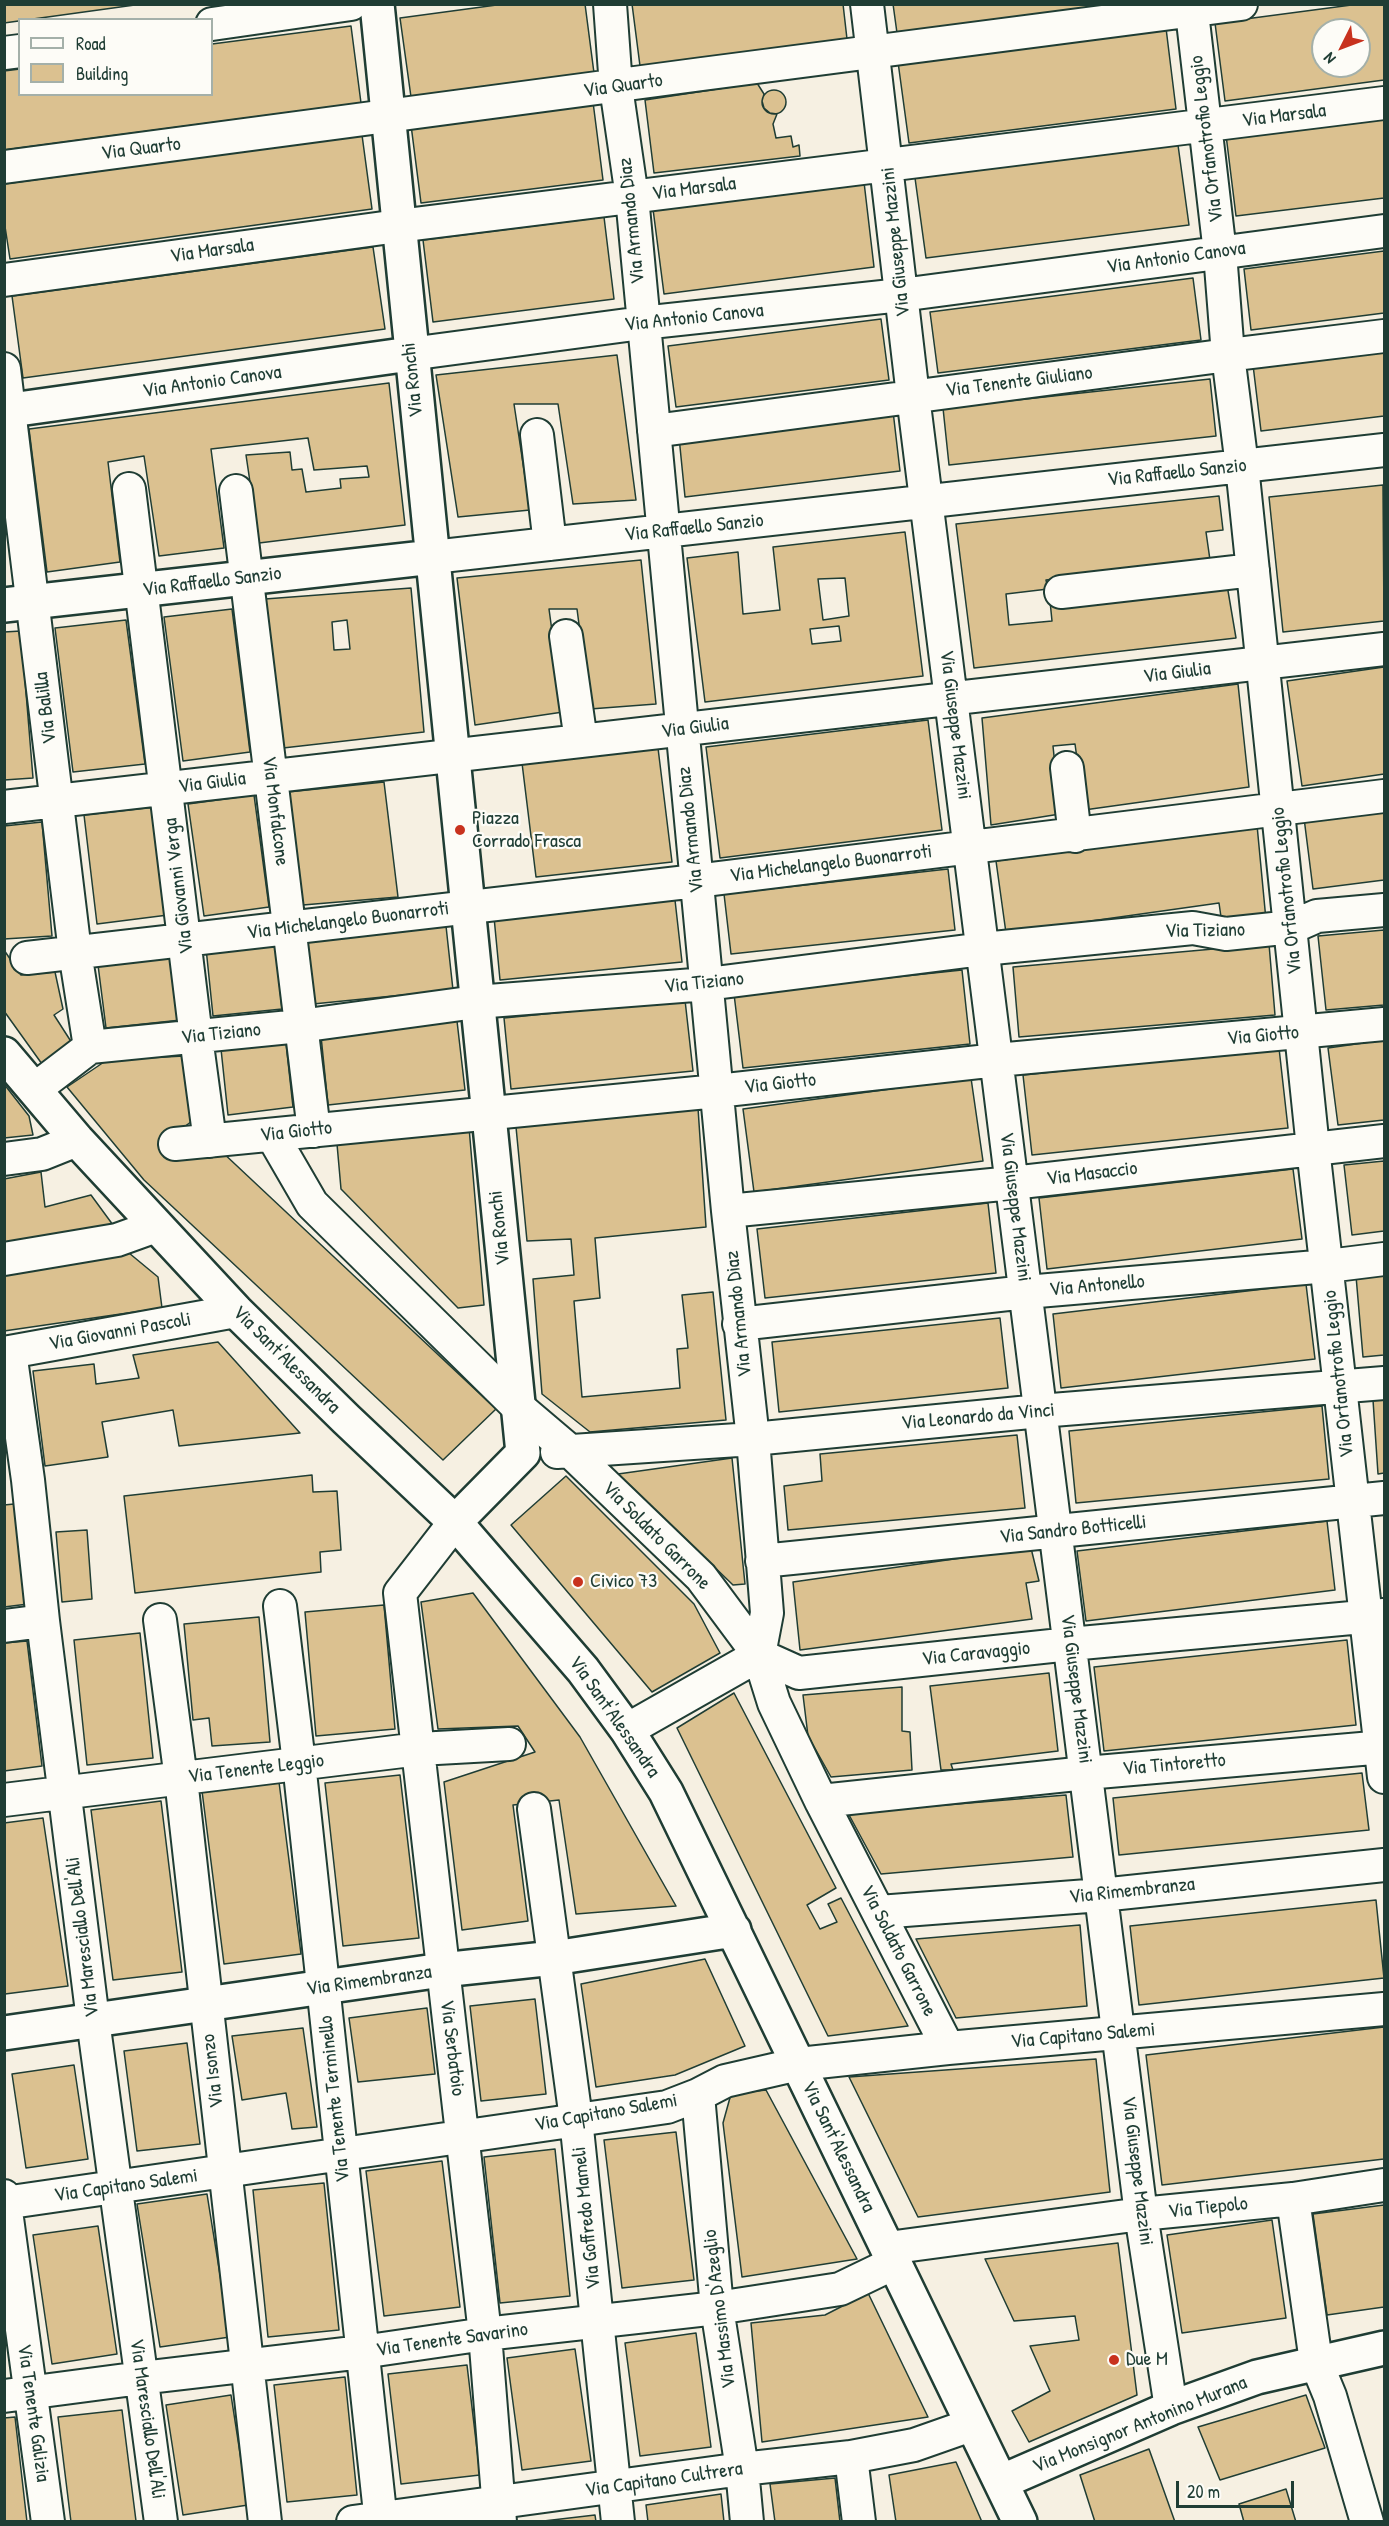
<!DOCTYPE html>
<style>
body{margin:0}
#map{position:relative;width:1389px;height:2526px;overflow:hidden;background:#f6f0e2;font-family:"Patrick Hand",sans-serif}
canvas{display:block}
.frame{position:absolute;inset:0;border:6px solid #1f3d34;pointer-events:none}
.legend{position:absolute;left:18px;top:18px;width:195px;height:78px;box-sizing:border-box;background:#fdfcf7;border:2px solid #a4b0a9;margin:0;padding:8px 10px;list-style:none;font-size:18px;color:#1f3d34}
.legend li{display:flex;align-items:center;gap:12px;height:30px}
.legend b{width:30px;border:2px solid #a4b0a9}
.north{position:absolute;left:1311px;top:18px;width:60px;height:60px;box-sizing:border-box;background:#fdfcf7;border:2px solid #a4b0a9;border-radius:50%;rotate:228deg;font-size:16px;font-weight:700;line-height:24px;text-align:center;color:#1f3d34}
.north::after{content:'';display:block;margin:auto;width:21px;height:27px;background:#c8321e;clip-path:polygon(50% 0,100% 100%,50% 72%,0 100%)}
.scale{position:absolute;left:1176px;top:2481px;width:118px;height:27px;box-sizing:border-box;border:3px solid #1f3d34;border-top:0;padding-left:8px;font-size:18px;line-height:21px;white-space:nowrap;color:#1f3d34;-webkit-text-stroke:4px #fdfcf7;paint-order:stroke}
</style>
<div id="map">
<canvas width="1389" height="2526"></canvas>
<div class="frame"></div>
<ul class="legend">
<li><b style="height:8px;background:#fdfcf7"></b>Road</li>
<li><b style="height:16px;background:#dbc190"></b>Building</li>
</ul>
<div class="north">N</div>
<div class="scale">20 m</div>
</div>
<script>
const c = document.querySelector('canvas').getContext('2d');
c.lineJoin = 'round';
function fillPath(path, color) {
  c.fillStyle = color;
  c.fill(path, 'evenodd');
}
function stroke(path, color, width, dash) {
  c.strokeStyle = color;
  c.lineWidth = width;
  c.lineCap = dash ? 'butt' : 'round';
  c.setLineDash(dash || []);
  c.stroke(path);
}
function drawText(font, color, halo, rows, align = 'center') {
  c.font = font + ' "Patrick Hand",sans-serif';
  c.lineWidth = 4.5;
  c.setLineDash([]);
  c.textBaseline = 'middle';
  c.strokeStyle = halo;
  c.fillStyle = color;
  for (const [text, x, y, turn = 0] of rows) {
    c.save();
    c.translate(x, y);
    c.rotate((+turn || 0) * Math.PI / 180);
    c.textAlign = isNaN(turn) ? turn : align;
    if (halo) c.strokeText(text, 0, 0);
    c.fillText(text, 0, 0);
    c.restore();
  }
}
const building = new Path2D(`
 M4,4H142L4,23Z
 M504,4H585L594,73L411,97L400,18Z
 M632,4H843L847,39L640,66Z
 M893,4H1130L897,33Z
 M1359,4H1384V80L1225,101L1215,23ZM1323,30H1359V66H1323Z
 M351,26L361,103L4,150V71L20,69V94H212V44Z
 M1166,28L1176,109L909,143L898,62Z
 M757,83L764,94L762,101L764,108L770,113L777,114L773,124L776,138L791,136L793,147L799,145L800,156L654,173L645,100Z
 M762 102a12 12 0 1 1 24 0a12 12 0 1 1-24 0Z
 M593,102L603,180L421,203L411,125Z
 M1384,116V198L1236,216L1226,135Z
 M362,135L372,209L10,259L4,220V184Z
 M1178,145L1189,225L926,258L915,178Z
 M864,182L874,267L664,294L653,209Z
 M604,217L614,299L433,322L423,240Z
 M373,247L385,329L23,378L12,296Z
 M1384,251V313L1251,330L1244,269Z
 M1193,278L1201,340L938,373L930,312Z
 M881,319L889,380L676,407L668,346Z
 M1384,350V416L1261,431L1253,365Z
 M617,355L636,500L573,504L558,404H514L530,510L458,517L436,375Z
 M1210,379L1216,436L949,465L943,408Z
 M389,383L405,525L259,543L246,455L290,452L292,470L302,469L306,492L341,488L340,479L369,477L367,466L314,470L308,438L211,449L224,548L159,556L144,456L108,462L120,562L47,572L29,429Z
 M893,411L900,471L685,497L679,437Z
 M1383,485L1384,621L1283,632L1269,497Z
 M1219,496L1223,530L1206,532L1210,560L1046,580L1048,589L1006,594L1009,625L1052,621L1050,601L1226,579L1236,638L974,668L956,524Z
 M905,532L923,676L705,702L687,558L738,552L743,614L780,610L773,547ZM845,578L849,616L823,620L818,579ZM839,626L841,641L812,644L810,629Z
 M641,560L656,704L590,709L577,609H549L563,712L475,725L457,578Z
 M411,588L424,732L283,748L265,599ZM347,620L350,649L334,650L332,622Z
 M232,609L250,752L183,761L164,617Z
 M126,620L145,764L73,772L55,628Z
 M21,631L33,778L4,780V632Z
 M1384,667V774L1302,786L1287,681Z
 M1238,684L1249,787L1084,810L1075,744L1053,746L1060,814L991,825L982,718Z
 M928,720L942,830L720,858L706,747Z
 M658,748L672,862L536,877L522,763Z
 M384,782L398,897L303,905L288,792Z
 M254,795L269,907L204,916L188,804Z
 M155,807L168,915L97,924L84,815Z
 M1384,808V880L1313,889L1304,818Z
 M42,822L52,936L4,939V826Z
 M1257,825L1266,920L1222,924L1219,903L1006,933L996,861Z
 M948,869L955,930L731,954L724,894Z
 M675,900L682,962L500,980L494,917Z
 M446,926L453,990L313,1004L306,940Z
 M1384,930V1005L1326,1010L1318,936Z
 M275,942L282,1009L213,1016L206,948Z
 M1269,944L1275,1015L1019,1037L1013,967Z
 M4,950L21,975L55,972L63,1009L54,1015L72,1043L42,1064L4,1011Z
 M174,956L181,1020L106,1028L98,965Z
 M962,970L970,1044L743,1068L734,994Z
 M685,1000L693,1071L511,1089L504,1018Z
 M457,1021L465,1090L328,1105L321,1036Z
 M1384,1040V1120L1338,1125L1328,1048Z
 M286,1043L293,1107L228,1115L221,1049Z
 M1279,1048L1288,1128L1032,1155L1023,1075Z
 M184,1056L192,1121L166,1141L220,1150L496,1409L443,1460L144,1180L67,1087L107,1060Z
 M971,1078L983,1161L754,1192L743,1109Z
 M4,1084L29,1116L33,1135L4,1138Z
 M698,1108L706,1227L595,1238L600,1298L574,1301L582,1397L680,1388L677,1349L688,1348L682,1295L713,1292L726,1420L590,1432L542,1394L533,1279L574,1275L571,1239L527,1241L516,1127Z
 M469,1127L484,1305L458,1308L341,1189L337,1144Z
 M1384,1161V1231L1352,1235L1344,1165Z
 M1293,1169L1302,1239L1047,1269L1039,1198Z
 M41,1172L45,1207L91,1195L113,1225L4,1243V1179Z
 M988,1203L996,1273L765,1298L757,1229Z
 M129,1253L158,1277L162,1308L4,1331V1274Z
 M1384,1274V1355L1363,1357L1356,1276Z
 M1306,1284L1315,1359L1061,1388L1053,1314Z
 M1000,1318L1008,1388L779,1412L772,1342Z
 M218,1342L300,1433L179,1446L173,1410L102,1422L108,1457L45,1466L33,1371L94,1364L96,1384L139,1378L133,1355Z
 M1384,1399V1473L1378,1474L1373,1400Z
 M1322,1406L1329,1479L1076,1503L1069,1431Z
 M1017,1435L1025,1508L788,1530L784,1486L822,1481L820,1454Z
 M732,1458L745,1584L733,1585L618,1474Z
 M312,1475L313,1492L337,1491L341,1550L320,1552L321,1572L135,1593L124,1496Z
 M566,1476L694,1604L720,1653L652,1692L511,1525Z
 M14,1504L28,1604L4,1607V1505Z
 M1327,1521L1335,1590L1086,1621L1077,1551Z
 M87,1530L92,1599L62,1602L56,1532Z
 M1031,1548L1039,1581L1026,1583L1032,1619L800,1650L793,1582Z
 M473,1593L580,1737L676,1906L576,1914L559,1800L513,1805L528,1921L462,1930L444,1782L535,1752L518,1726L438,1729L421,1602Z
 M384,1605L395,1729L316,1736L305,1612Z
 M259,1617L270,1742L212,1746L209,1718L193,1720L184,1624Z
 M140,1633L153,1758L87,1765L74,1640Z
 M1347,1640L1356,1725L1104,1751L1094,1667Z
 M27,1641L42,1766L4,1771V1643Z
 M1049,1673L1058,1751L951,1764L953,1770H941L930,1686Z
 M902,1687V1731L910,1732L912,1770L831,1777L808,1736L803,1695Z
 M734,1693L836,1888L807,1905L820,1929L837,1922L828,1904L841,1898L908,2026L828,2036L677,1728Z
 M1362,1773L1369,1830L1119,1855L1113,1798Z
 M400,1775L419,1938L343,1946L325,1783Z
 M279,1782L301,1954L224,1964L202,1791Z
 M1066,1795L1073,1857L881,1874L848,1813Z
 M161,1801L182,1972L113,1980L91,1810Z
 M43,1818L68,1986L5,1994L4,1823Z
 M1376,1900L1384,1978L1139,2005L1130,1926Z
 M1080,1925L1087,2006L956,2018L916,1939Z
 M705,1959L745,2046L675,2075L596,2087L581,1984Z
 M535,1999L546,2094L481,2101L470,2006Z
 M427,2008L435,2074L358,2082L349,2018Z
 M1384,2027V2159L1162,2185L1146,2055Z
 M303,2028L317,2127L292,2129L286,2093L242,2100L232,2036Z
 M187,2043L200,2144L137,2151L124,2051Z
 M1096,2059L1110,2192L918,2217L849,2077Z
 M74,2065L88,2159L26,2168L12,2074Z
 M766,2090L857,2259L742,2277L723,2123L731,2094Z
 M676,2132L694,2280L622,2288L604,2140Z
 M555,2149L570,2296L500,2303L484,2157Z
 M442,2161L460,2307L384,2316L366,2171Z
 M324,2183L339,2330L268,2337L253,2190Z
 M207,2194L230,2337L160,2347L137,2204Z
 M1384,2205V2307L1327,2315L1313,2214Z
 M1272,2220L1286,2318L1182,2333L1167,2235Z
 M98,2226L117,2354L52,2364L33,2235Z
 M1118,2243L1137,2395L1029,2442L1012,2411L1050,2391L1030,2346L1079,2340L1075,2316L1014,2321L985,2259Z
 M868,2293L928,2417L762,2442L751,2323L825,2315Z
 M696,2333L711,2447L640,2456L625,2343Z
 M575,2349L591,2461L522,2470L507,2358Z
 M467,2365L480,2475L401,2484L388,2374Z
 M345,2377L357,2495L287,2502L274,2385Z
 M231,2395L248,2505L183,2515L166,2405Z
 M1306,2395L1325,2448L1220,2480L1198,2427Z
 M122,2410L136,2521L71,2522L58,2417Z
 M15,2417L27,2522H4V2418Z
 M1149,2449L1175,2522H1095L1080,2475Z
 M956,2462L982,2522H896L889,2475Z
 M835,2478L840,2522H775L770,2484Z
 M1286,2489L1296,2522H1244L1239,2504Z
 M721,2494L724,2522H648L646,2505Z
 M595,2515L596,2522H535Z`);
const minor = new Path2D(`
 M610,4L616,87L632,197L728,1211L753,1439L767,1613L759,1655
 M867,4L913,396L1141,2214L1171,2408
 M1191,4L1220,253L1228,355L1242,466L1313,1148L1384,1777
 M212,24L351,4
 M4,53L20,51
 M4,167C417,114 828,55 1241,4
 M4,280L398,226L1384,103
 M410,354L642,323L901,295L1384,231
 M4,369L75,952L90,1047
 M654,431L1228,355L1384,336
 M537,435L550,544
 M129,489L196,1037L210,1141
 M236,491L314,1131
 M433,557L1384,450
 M1061,592L1253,570
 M566,636L581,741
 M1067,768L1075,836
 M4,807L1384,649
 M27,958L696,881L1384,796
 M35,1089L90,1047L300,1026L476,1002L707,984L983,949L1193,928L1226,934L1292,927L1317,916L1384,910
 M272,1135L312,1204L518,1407L571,1452L701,1577L759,1655L774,1703L821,1801L948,2048
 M175,1144L717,1091L997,1060L1384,1024
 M4,1159L42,1154L77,1140
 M728,1211L1012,1183L1384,1141
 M4,1259L117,1240L156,1226
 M739,1324L1026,1292L1328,1266L1384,1259
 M10,1352L28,1480L43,1621L93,2020L161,2522
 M4,1353L236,1311
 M557,1452L753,1439L1040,1411L1384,1383
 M455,1522L400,1593L485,2334L500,2522
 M762,1561L1384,1498
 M280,1606L299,1763L381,2522
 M160,1620L181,1779L265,2522
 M4,1626L43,1621
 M759,1655L799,1673L1070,1644L1384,1615
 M627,1730L759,1655
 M4,1800L419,1749L509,1744
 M821,1801L1086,1773L1384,1747
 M534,1809L576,2119L618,2522
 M879,1912L1101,1895L1384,1865
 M698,2095L717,2308L742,2469L747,2522
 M4,2196L48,2522
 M1293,2199L1316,2362L1330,2396L1367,2522
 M4,2203L667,2107L698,2095L725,2081L799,2064L948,2048L1384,2009
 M888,2248L1141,2214L1293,2199L1384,2185
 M4,2396L141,2378L362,2352L485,2334L717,2308L840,2289L894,2263
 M851,2457L859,2522
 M353,2522L742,2469L851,2457L914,2445L971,2425`);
const tertiary = new Path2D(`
 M377,4L523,1453L455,1522
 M4,411L410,354
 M4,605L433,557
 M4,1054L77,1140L236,1311L346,1419L455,1522L583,1670L627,1730L666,1792L1020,2522
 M4,2033L442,1970L554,1958L734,1930
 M1001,2482L1171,2408L1257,2377L1384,2348`);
const markers = [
 [460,830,6,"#c8321e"],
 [578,1582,6,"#c8321e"],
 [1114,2360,6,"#c8321e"]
];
const streetNames = [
 ["Via Quarto",623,86,-8],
 ["Via Marsala",1284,116,-7],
 ["Via Orfanotrofio Leggio",1207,139,-97],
 ["Via Quarto",141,149,-7],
 ["Via Marsala",694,189,-7],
 ["Via Armando Diaz",632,221,-96],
 ["Via Giuseppe Mazzini",896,242,-96],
 ["Via Marsala",212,251,-8],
 ["Via Antonio Canova",1176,258,-8],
 ["Via Antonio Canova",694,318,-6],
 ["Via Ronchi",413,380,-96],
 ["Via Antonio Canova",212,382,-8],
 ["Via Tenente Giuliano",1019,382,-7],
 ["Via Raffaello Sanzio",1177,473,-6],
 ["Via Raffaello Sanzio",694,528,-6],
 ["Via Raffaello Sanzio",212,582,-7],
 ["Via Giulia",1177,673,-7],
 ["Via Balilla",46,708,-97],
 ["Via Giuseppe Mazzini",955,725,83],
 ["Via Giulia",695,728,-7],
 ["Via Giulia",212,783,-7],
 ["Via Monfalcone",275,811,83],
 ["Via Armando Diaz",691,830,-96],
 ["Via Michelangelo Buonarroti",831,864,-7],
 ["Via Giovanni Verga",179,886,-97],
 ["Via Orfanotrofio Leggio",1287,891,-96],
 ["Via Michelangelo Buonarroti",348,921,-7],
 ["Via Tiziano",1205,931,-1],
 ["Via Tiziano",704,983,-6],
 ["Via Tiziano",221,1034,-6],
 ["Via Giotto",1263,1036,-5],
 ["Via Giotto",780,1084,-6],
 ["Via Giotto",296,1132,-6],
 ["Via Masaccio",1092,1174,-7],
 ["Via Giuseppe Mazzini",1015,1207,83],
 ["Via Ronchi",500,1228,-96],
 ["Via Antonello",1097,1286,-5],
 ["Via Armando Diaz",739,1314,-96],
 ["Via Giovanni Pascoli",120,1332,-10],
 ["Via Sant'Alessandra",286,1360,45],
 ["Via Orfanotrofio Leggio",1339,1374,-96],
 ["Via Leonardo da Vinci",978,1417,-5],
 ["Via Sandro Botticelli",1073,1530,-6],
 ["Via Soldato Garrone",656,1536,45],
 ["Via Caravaggio",976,1654,-6],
 ["Via Giuseppe Mazzini",1076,1689,83],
 ["Via Sant'Alessandra",614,1717,55],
 ["Via Tintoretto",1174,1765,-5],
 ["Via Tenente Leggio",256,1769,-7],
 ["Via Rimembranza",1132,1891,-6],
 ["Via Maresciallo Dell'Ali",83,1937,-97],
 ["Via Soldato Garrone",898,1951,63],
 ["Via Rimembranza",369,1981,-8],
 ["Via Capitano Salemi",1083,2036,-5],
 ["Via Serbatoio",452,2048,83],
 ["Via Isonzo",213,2071,-97],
 ["Via Tenente Terminello",335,2099,-96],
 ["Via Capitano Salemi",606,2113,-10],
 ["Via Sant'Alessandra",838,2147,64],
 ["Via Giuseppe Mazzini",1137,2171,83],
 ["Via Capitano Salemi",126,2186,-8],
 ["Via Tiepolo",1208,2208,-6],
 ["Via Goffredo Mameli",587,2218,-96],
 ["Via Massimo D'Azeglio",720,2309,-97],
 ["Via Tenente Savarino",452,2340,-8],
 ["Via Tenente Galizia",33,2413,82],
 ["Via Maresciallo Dell'Ali",147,2419,82],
 ["Via Monsignor Antonino Murana",1140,2425,-22],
 ["Via Capitano Cultrera",664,2480,-8]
];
const poiNames = [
 ["Piazza",472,819],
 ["Corrado Frasca",472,842],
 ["Civico 73",590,1582],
 ["Due M",1126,2360]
];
fillPath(building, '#dbc190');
stroke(building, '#1f3d34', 1.5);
stroke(minor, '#1f3d34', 36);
stroke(tertiary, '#1f3d34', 38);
stroke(minor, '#fdfcf7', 32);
stroke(tertiary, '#fdfcf7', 33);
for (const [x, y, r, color] of markers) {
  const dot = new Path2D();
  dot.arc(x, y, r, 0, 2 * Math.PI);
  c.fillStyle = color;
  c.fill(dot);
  stroke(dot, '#fdfcf7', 2);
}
drawText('20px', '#1f3d34', '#fdfcf7', streetNames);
drawText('20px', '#1f3d34', '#fdfcf7', poiNames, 'left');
</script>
